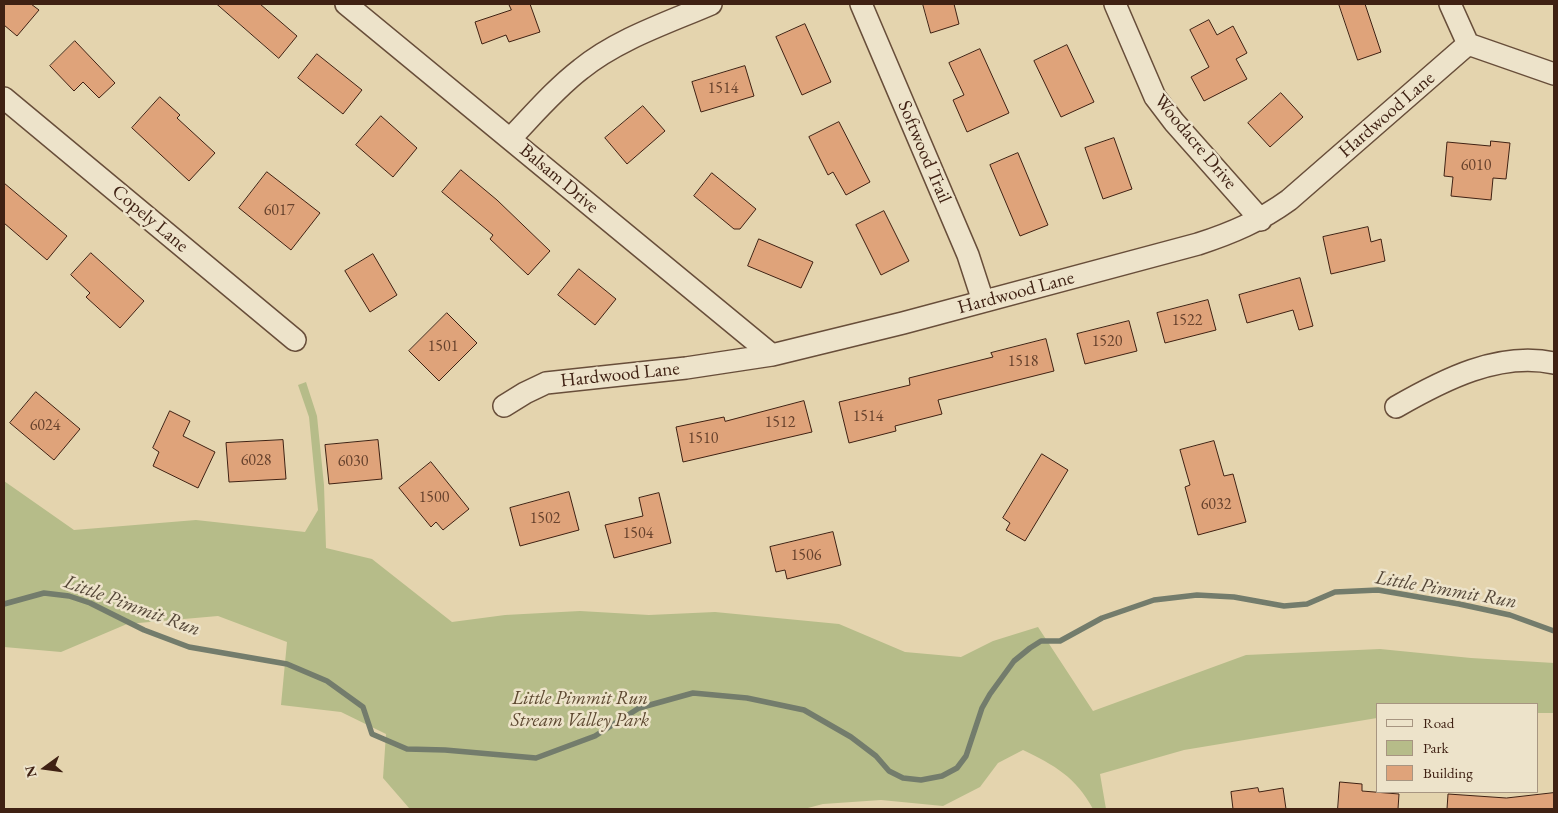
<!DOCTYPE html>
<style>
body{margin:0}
#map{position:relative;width:1558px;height:813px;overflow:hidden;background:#e4d4ae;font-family:"EB Garamond",serif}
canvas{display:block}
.frame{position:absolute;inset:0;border:5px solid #3f2113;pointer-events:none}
.legend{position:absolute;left:1376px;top:703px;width:162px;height:90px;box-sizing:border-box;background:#ede3ca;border:1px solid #a79581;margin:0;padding:6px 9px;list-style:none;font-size:15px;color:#3f2113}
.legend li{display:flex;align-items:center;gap:10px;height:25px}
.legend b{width:25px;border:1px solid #a79581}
.north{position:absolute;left:20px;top:743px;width:50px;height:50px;-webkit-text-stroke:4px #ede3ca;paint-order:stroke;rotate:256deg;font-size:14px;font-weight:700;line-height:20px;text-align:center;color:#3f2113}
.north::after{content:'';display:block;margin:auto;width:18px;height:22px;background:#3f2113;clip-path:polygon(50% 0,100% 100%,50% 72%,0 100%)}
</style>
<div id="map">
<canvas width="1558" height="813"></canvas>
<div class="frame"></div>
<ul class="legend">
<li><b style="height:6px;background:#ede3ca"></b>Road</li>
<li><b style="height:14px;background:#b6bc89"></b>Park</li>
<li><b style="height:14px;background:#dfa37a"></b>Building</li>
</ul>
<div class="north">N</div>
</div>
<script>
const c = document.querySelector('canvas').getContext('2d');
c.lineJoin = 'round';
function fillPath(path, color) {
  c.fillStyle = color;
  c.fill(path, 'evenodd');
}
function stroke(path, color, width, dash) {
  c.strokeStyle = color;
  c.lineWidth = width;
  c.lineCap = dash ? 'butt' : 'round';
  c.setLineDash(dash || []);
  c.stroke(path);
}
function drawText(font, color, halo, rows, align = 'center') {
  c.font = font + ' "EB Garamond",serif';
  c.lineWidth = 5;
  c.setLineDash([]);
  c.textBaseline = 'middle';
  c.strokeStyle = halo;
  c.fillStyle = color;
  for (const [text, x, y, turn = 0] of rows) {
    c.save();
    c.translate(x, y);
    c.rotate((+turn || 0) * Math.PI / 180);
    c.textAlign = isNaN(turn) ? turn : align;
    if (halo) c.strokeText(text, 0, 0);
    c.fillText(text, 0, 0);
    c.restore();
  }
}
const green = new Path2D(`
 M306,382L317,416L324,485L326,548L372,559L452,622L505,615L580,611L649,615L715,612L839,624L905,652L961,657L993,641L1038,627L1093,711L1246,655L1380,649L1471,658L1554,663V713H1537V704H1377V718L1184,750L1100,774L1106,809H1093C1076,777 1054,765 1023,750L998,763L980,787L943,806L881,800L823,804L804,809H415L409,808L383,778L386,734L341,712L281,705L287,642L218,616L127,624L61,652L4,647V481L74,530L196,520L305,532L318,510L309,417L298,385Z`);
const stream = new Path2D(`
 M4,604L44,593L69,596L90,603L144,630L189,647L287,664L327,681L363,707L372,734L407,749L445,750L536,758L595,736L639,708L693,693L747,698L804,710L851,737L876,756L889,771L903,778L921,780L942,776L957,768L966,756L982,708L990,694L1014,661L1030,648L1041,641H1060L1102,618L1154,600L1197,595L1234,597L1284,606L1307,604L1335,592L1378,590L1459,604L1510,615L1554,631`);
const building = new Path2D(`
 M4,4H31L39,10L17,36L4,25Z
 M217,4H260L297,36L279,58Z
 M509,4H530L540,32L509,42L506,35L482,44L475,22L511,10Z
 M923,4H954L959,24L931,33Z
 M1339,4H1365L1381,52L1358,60Z
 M1209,20L1217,35L1233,26L1247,53L1236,59L1247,79L1204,101L1191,77L1209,67L1190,30Z
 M805,24L831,82L802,95L776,37Z
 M75,41L115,83L99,98L83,82L74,91L50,66Z
 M1067,45L1094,102L1061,117L1034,61Z
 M980,49L1009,113L967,132L953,100L964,95L949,63Z
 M317,54L362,90L343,114L298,78Z
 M745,66L754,96L701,112L692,82Z
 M1281,93L1303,117L1270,147L1248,123Z
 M160,97L180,115L177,118L215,153L189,181L132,128Z
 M643,106L665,131L627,164L605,138Z
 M381,116L417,148L393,177L356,145Z
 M839,122L870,182L846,195L833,172L828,175L809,137Z
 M1114,138L1132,189L1103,199L1085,148Z
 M1491,141L1510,143L1506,179L1493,178L1491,200L1451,196L1453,177L1444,176L1447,142L1490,146Z
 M1018,153L1048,225L1020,236L990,165Z
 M461,170L497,200L550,251L528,275L490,239L493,235L442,192Z
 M267,172L320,213L291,250L239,208Z
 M712,173L756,209L740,229H734L694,196Z
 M4,183L67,236L47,260L4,223Z
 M884,211L909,261L881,275L856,225Z
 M1368,227L1371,242L1381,239L1385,261L1331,274L1323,237Z
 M759,239L813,262L801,288L748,266Z
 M91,253L144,301L120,328L86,297L90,293L71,275Z
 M373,254L397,295L370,312L345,271Z
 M579,269L616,299L595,325L558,295Z
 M1300,278L1313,326L1299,330L1293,310L1247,323L1239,295Z
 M1208,300L1216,330L1165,343L1157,313Z
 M447,313L477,343L439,381L409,351Z
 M1129,321L1137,351L1085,364L1077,334Z
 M1046,339L1054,371L938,400L942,414L895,426L896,431L849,443L839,402L910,385L909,378L993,357L991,353Z
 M36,392L80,429L54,460L10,423Z
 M804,401L812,432L683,462L676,427L724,417L725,421Z
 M170,411L190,421L183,436L215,452L198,488L153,466L159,452L153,448Z
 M283,440L286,479L229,482L226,443Z
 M378,440L382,479L329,484L325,445Z
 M1214,441L1224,476L1233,474L1246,522L1198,535L1185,487L1190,485L1180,450Z
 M1042,454L1068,470L1025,541L1006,530L1010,523L1003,518Z
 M431,462L469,509L443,530L436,522L431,527L399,488Z
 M569,492L579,530L520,546L510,508Z
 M659,493L671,543L614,558L605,525L643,516L639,498Z
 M833,532L841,565L787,579L785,570L776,572L770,547Z
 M1340,782L1362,784V791L1399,794L1398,809H1338Z
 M1258,788L1259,792L1283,788L1286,809H1233L1231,792Z
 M1554,793V809H1447L1448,794L1506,798Z`);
const street = new Path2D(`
 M346,4L772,355
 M861,4L968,255L983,301
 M1115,4L1155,97L1174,122L1261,220
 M1450,4L1468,44L1554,74
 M4,98L295,340
 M510,139C533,115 555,89 581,69C618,39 667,23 711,4
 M504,406L525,393L546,383L686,368L772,355L903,323L1198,244C1232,233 1260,221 1289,200L1468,44
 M1396,407C1443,380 1499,351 1554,363`);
const numberNames = [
 ["1514",723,89],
 ["6010",1476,166],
 ["6017",279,211],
 ["1522",1187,321],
 ["1520",1107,342],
 ["1501",443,347],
 ["1518",1023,362],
 ["1514",868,417],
 ["1512",780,423],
 ["6024",45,426],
 ["1510",703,439],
 ["6028",256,461],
 ["6030",353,462],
 ["1500",434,498],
 ["6032",1216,505],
 ["1502",545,519],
 ["1504",638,534],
 ["1506",806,556]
];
const streetNames = [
 ["Hardwood Lane",1387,115,-41],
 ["Woodacre Drive",1195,142,50],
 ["Softwood Trail",924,152,67],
 ["Balsam Drive",559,179,40],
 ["Copely Lane",150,219,40],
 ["Hardwood Lane",1016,293,-15],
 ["Hardwood Lane",620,375,-6]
];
const parkNames = [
 ["Little Pimmit Run",580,699],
 ["Stream Valley Park",580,721]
];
const waterNames = [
 ["Little Pimmit Run",1446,590,10],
 ["Little Pimmit Run",132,606,20]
];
fillPath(green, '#b6bc89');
stroke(stream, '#737c6c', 5.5);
fillPath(building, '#dfa37a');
stroke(building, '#3f2113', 1);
stroke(street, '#684e3a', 24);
stroke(street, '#ede3ca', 21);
drawText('16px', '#67422d', null, numberNames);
drawText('19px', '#3f2113', '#ede3ca', streetNames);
drawText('italic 19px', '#5d4830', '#ede3ca', parkNames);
drawText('italic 20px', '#554738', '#ede3ca', waterNames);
</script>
